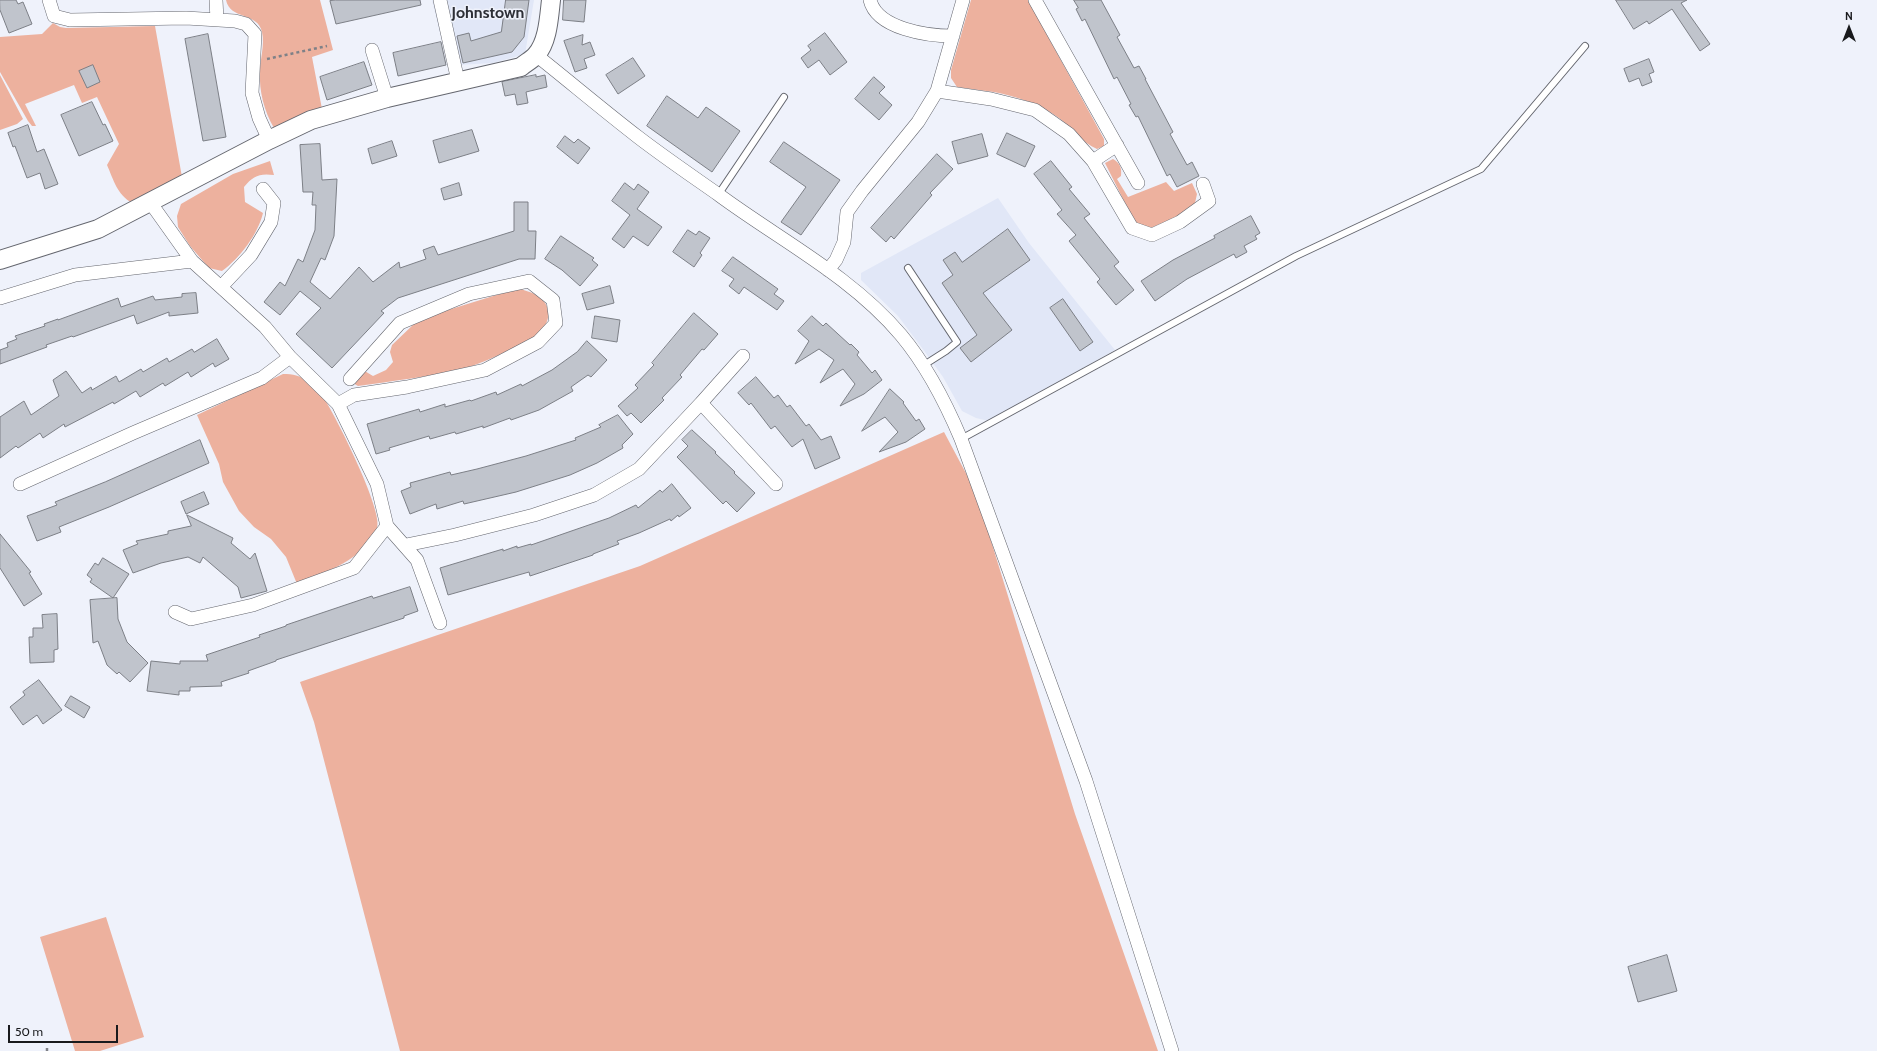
<!DOCTYPE html>
<style>
body{margin:0}
#map{position:relative;width:1877px;height:1051px;overflow:hidden;background:#eff2fb;font-family:Cabin,sans-serif}
canvas{display:block}
.north{position:absolute;left:1829px;top:8px;width:40px;height:40px;-webkit-text-stroke:3px #eff2fb;paint-order:stroke;rotate:0deg;font-size:11px;font-weight:700;line-height:16px;text-align:center;color:#191a1d}
.north::after{content:'';display:block;margin:auto;width:14px;height:18px;background:#191a1d;clip-path:polygon(50% 0,100% 100%,50% 72%,0 100%)}
.scale{position:absolute;left:8px;top:1025px;width:110px;height:18px;box-sizing:border-box;border:2px solid #191a1d;border-top:0;padding-left:5px;font-size:12px;line-height:14px;white-space:nowrap;color:#191a1d;-webkit-text-stroke:3px #eff2fb;paint-order:stroke}
</style>
<div id="map">
<canvas width="1877" height="1051"></canvas>
<div class="north">N</div>
<div class="scale">50 m</div>
</div>
<script>
const c = document.querySelector('canvas').getContext('2d');
c.lineJoin = 'round';
function fillPath(path, color) {
  c.fillStyle = color;
  c.fill(path, 'evenodd');
}
function stroke(path, color, width, dash) {
  c.strokeStyle = color;
  c.lineWidth = width;
  c.lineCap = dash ? 'butt' : 'round';
  c.setLineDash(dash || []);
  c.stroke(path);
}
function drawText(font, color, halo, rows, align = 'center') {
  c.font = font + ' Cabin,sans-serif';
  c.lineWidth = 3;
  c.setLineDash([]);
  c.textBaseline = 'middle';
  c.strokeStyle = halo;
  c.fillStyle = color;
  for (const [text, x, y, turn = 0] of rows) {
    c.save();
    c.translate(x, y);
    c.rotate((+turn || 0) * Math.PI / 180);
    c.textAlign = isNaN(turn) ? turn : align;
    if (halo) c.strokeText(text, 0, 0);
    c.fillText(text, 0, 0);
    c.restore();
  }
}
const built = new Path2D(`
 M432,0H534L525,54L493,63L458,65L449,69Z
 M998,198L1029,243L1115,350L989,421L976,418L962,411L943,377L925,352L898,316L861,280V273Z`);
const green = new Path2D(`
 M226,0H320L333,50L312,57L322,109L274,128C264,111 259,91 260,72C260,59 265,45 262,32C258,12 230,20 226,0Z
 M971,0H1028L1104,139V146L1097,149C1082,143 1072,128 1059,118C1041,105 1016,96 994,92C981,90 969,89 957,87L951,78V70Z
 M53,23L60,27L66,28L155,26L182,177L132,203C117,194 114,181 107,165L119,144L97,97L82,103L74,85L25,104L36,126H32L28,121L0,72V37L42,34Z
 M0,75L23,119L17,124L0,130Z
 M1113,159C1120,163 1122,168 1121,176L1117,179L1128,197L1166,182L1174,191L1192,183L1197,194L1195,203L1176,217L1151,228L1139,225L1134,221L1105,163Z
 M270,161L274,175C259,173 253,176 244,187L245,202L263,213C258,234 240,258 222,271L209,268L190,246L178,227L177,216L181,204L233,174Z
 M519,288C525,291 536,293 541,298C552,309 550,321 540,333C530,343 475,366 460,370C427,377 392,381 358,386L353,383L363,370L373,376L386,370L393,362L390,352L392,345L416,322L432,315Z
 M283,374C293,374 300,375 308,382C313,386 319,392 323,397C335,414 384,512 377,528C363,561 327,571 297,584L286,557L271,539L254,527L239,511L223,482L219,464L197,415Z
 M944,432L976,492L1075,814L1158,1051H400L314,722L300,682L640,566Z
 M106,917L144,1037L100,1051H75L40,937Z`);
const building = new Path2D(`
 M0,0H16L18,4L23,2L32,24L9,33L0,10Z
 M336,0H420L421,5L336,24L330,1Z
 M506,0H529L524,37L512,52L463,63L457,36L469,33L471,41L501,32Z
 M564,0H586L584,22L563,20Z
 M1074,0H1101L1120,35L1117,37L1134,68L1139,66L1146,79H1145L1173,132L1170,134L1187,165L1192,162L1199,176L1177,187L1170,174L1167,176L1138,116L1136,117L1129,105L1131,104L1117,77L1114,79L1085,19L1082,21L1076,9L1078,8Z
 M1616,0H1687L1681,3L1710,44L1700,51L1672,9L1649,24L1647,21L1634,29Z
 M825,33L847,62L830,75L819,60L808,68L801,58L811,50L808,46Z
 M208,34L226,137L203,141L185,39Z
 M583,35L582,45L590,42L595,55L584,59L587,68L575,72L564,41Z
 M441,42L446,65L398,76L393,53Z
 M633,58L645,76L618,94L606,75Z
 M1649,59L1654,72L1649,74L1652,82L1642,86L1639,78L1629,82L1624,69Z
 M364,62L372,85L327,100L320,77Z
 M93,65L100,82L87,88L79,71Z
 M536,75V77L545,75L547,87L526,92L528,103L517,105L515,94L505,96L502,82Z
 M874,77L885,87L879,93L892,105L879,120L855,99Z
 M667,96L698,118L706,107L740,131L712,172L647,126Z
 M92,102L103,125L105,124L113,141L79,156L61,115Z
 M28,125L37,152L44,149L58,184L45,189L40,173L27,178L15,146L13,147L8,133Z
 M472,130L479,151L439,163L433,141Z
 M1007,133L1035,146L1025,167L997,154Z
 M982,134L988,156L958,164L952,142Z
 M565,136L574,143L578,139L590,148L578,164L557,147Z
 M392,141L397,156L372,164L368,149Z
 M784,142L840,180L801,235L781,222L806,187L770,162Z
 M320,144L322,180L337,179L334,236L325,260L321,258L310,282L330,299L359,267L373,282L399,262L400,268L426,259L423,250L434,246L438,255L514,231V202H528V231H536L535,259H519L398,298L381,311L384,313L332,368L296,334L321,308L300,291L280,315L264,302L280,282L285,286L298,259L303,262L315,230L316,205H312L313,192H303L300,145Z
 M937,154L953,169L930,193L932,195L894,239L891,236L886,242L871,228Z
 M1051,161L1072,187L1069,189L1090,214L1084,218L1119,262L1114,266L1134,290L1116,305L1097,282L1100,279L1069,241L1076,235L1057,214L1062,210L1034,174Z
 M459,183L462,195L444,200L441,189Z
 M625,183L634,190L638,184L649,192L637,209L662,227L648,246L633,236L624,248L612,239L630,215L612,201Z
 M1251,216L1260,233L1255,236L1257,239L1244,246L1247,252L1236,258L1234,254L1187,279L1155,301L1141,281L1173,260L1215,238L1214,236Z
 M1008,229L1030,260L983,293L1012,330L971,362L960,348L977,335L942,283L953,275L943,260L955,252L962,262Z
 M688,230L696,235L699,231L710,238L700,253L702,255L694,267L673,252Z
 M561,236L594,258L592,260L598,265L580,286L562,270L545,259Z
 M733,257L778,289L774,294L784,301L777,310L744,287L739,294L729,286L734,279L722,271Z
 M610,286L614,303L587,310L582,294Z
 M196,293L198,313L169,316V312L137,324L134,315L73,337L72,336L46,345L47,347L0,364V350L8,347L7,343L17,339L15,336L45,326L44,324L58,319V320L118,298L121,307L153,296L155,300L182,297V294Z
 M1063,299L1093,342L1080,351L1050,308Z
 M694,313L718,334L704,350L702,349L680,375L682,377L662,398L664,400L641,423L631,413L627,416L618,406L638,388L635,385L654,365L652,363Z
 M595,316L620,320L617,342L592,338Z
 M812,316L823,326L826,323L850,345L851,344L859,352L857,355L872,373L875,370L882,380L864,394L840,406L855,384L843,369L820,383L834,360L819,349L795,364L809,341L798,331Z
 M217,339L229,359L215,367L213,363L191,377L188,372L165,386L163,383L140,397L136,391L114,404L113,402L65,427L64,424L43,438L40,433L18,448L16,446L0,458V417L24,401L31,415L59,396L53,380L66,371L82,393L91,387L92,390L116,376L119,382L141,369L143,372L167,358L169,362L192,349L194,352Z
 M587,341L607,360L591,377L588,375L571,387L573,391L539,410L511,420L510,418L483,428V426L456,434L455,432L430,439L429,436L389,448L390,450L376,454L367,424L419,409L420,412L445,404V407L470,400L471,401L496,392L497,395L521,384L522,386L552,370L577,352Z
 M756,377L774,398L778,395L787,407L790,405L806,426L809,424L821,440L831,436L840,458L815,469L803,439L792,447L775,426L771,429L751,403L749,405L738,393Z
 M890,389L904,402L903,403L916,421L919,419L925,429L906,442L879,452L898,432L885,417L862,431Z
 M618,415L633,434L622,445L623,448L597,463L570,475L516,492L464,504L463,501L437,509L436,504L410,514L401,491L411,487L410,483L450,472L451,475L477,469L526,456L576,440L575,438L601,427L599,425Z
 M692,430L716,452L715,453L735,472L734,473L755,493L737,512L726,501L723,504L677,457L688,446L682,440Z
 M200,440L209,463L109,507L59,527L61,532L37,541L27,516L57,505L55,502L105,482Z
 M672,484L691,508L679,517L678,515L671,521L670,519L639,533L617,541L619,544L593,554V555L530,576L529,572L448,595L440,568L503,549V551L517,546V548L531,544V545L609,518L636,505L638,508L660,490L662,492Z
 M204,492L209,504L186,514L181,502Z
 M187,515L233,538L231,543L250,559L255,553L267,591L241,598L238,587L203,557L200,563L188,557L161,563L133,573L123,550L138,544L136,541L168,534V531L191,526Z
 M0,534L31,572L29,573L42,594L24,606L0,568Z
 M103,558L129,574L113,598L90,582L92,579L87,575L95,563L98,565Z
 M410,587L418,611L404,616V618L276,660V661L248,671L249,673L221,682L222,686L190,687V691H179V695L147,691L151,661L180,664V661H208L206,655L260,637L259,635L286,626V625L372,596L373,598Z
 M117,598L118,619L127,642L148,663L130,682L119,672L117,674L107,665L98,641L93,643L90,600Z
 M57,614L58,649L54,650V662L30,663L29,637H33V628H43L42,615Z
 M39,680L62,710L43,724L37,715L23,725L10,707L25,695L23,692Z
 M71,696L90,707L84,718L65,706Z
 M1667,955L1677,991L1638,1002L1628,967Z`);
const path = new Path2D(`
 M267,59L327,46
 M47,1048V1051`);
const lane = new Path2D(`
 M718,195L784,97
 M908,268L957,342L946,351L924,365
 M961,439L1296,256L1481,169L1585,46`);
const street = new Path2D(`
 M49,0L54,16L70,20L186,18L235,21L246,24L255,34L252,93L259,118L269,140
 M216,0L217,20
 M440,0L458,81
 M870,0C877,29 928,36 953,36
 M1035,0L1138,183
 M372,50L387,98
 M536,55C570,82 603,110 638,137C664,157 692,176 719,195C780,240 851,276 901,335C927,366 945,401 961,439L1086,781L1172,1051
 M937,91L991,99L1035,110L1069,134L1093,161L1132,228L1152,235L1180,222L1209,201L1203,184
 M1093,161L1117,145
 M150,202L192,261L265,327L290,357L338,404L377,484L387,526L417,560L440,623
 M828,270L836,260L844,242L847,212L862,191L918,122L937,91L963,0
 M221,287L251,255L271,222L274,203L263,189
 M0,298L75,275L192,261
 M701,403L743,356
 M338,404L354,395L407,387L485,370L538,342L556,323L553,300L529,281L469,294L400,323L350,379
 M20,484L133,433L262,378L290,357
 M406,545L455,535L534,515L594,495L639,469L701,403L776,484
 M175,612L191,619L253,605L354,568L387,526`);
const secondary = new Path2D(`
 M0,260L98,229L269,140L311,120L387,98L521,67C525,63 532,60 536,55C548,42 549,17 551,0`);
const districtNames = [
 ["Johnstown",488,13]
];
fillPath(built, '#e1e7f7');
fillPath(green, '#edb19e');
fillPath(building, '#c0c4cc');
stroke(building, '#7c7f86', 1);
stroke(lane, '#64666e', 8);
stroke(street, '#64666e', 14);
stroke(secondary, '#64666e', 20);
stroke(path, '#7f8187', 2.5, [3, 3]);
stroke(lane, '#fff', 6);
stroke(street, '#fff', 13);
stroke(secondary, '#fff', 18);
drawText('bold 16px', '#2d2f36', '#eff2fb', districtNames);
</script>
